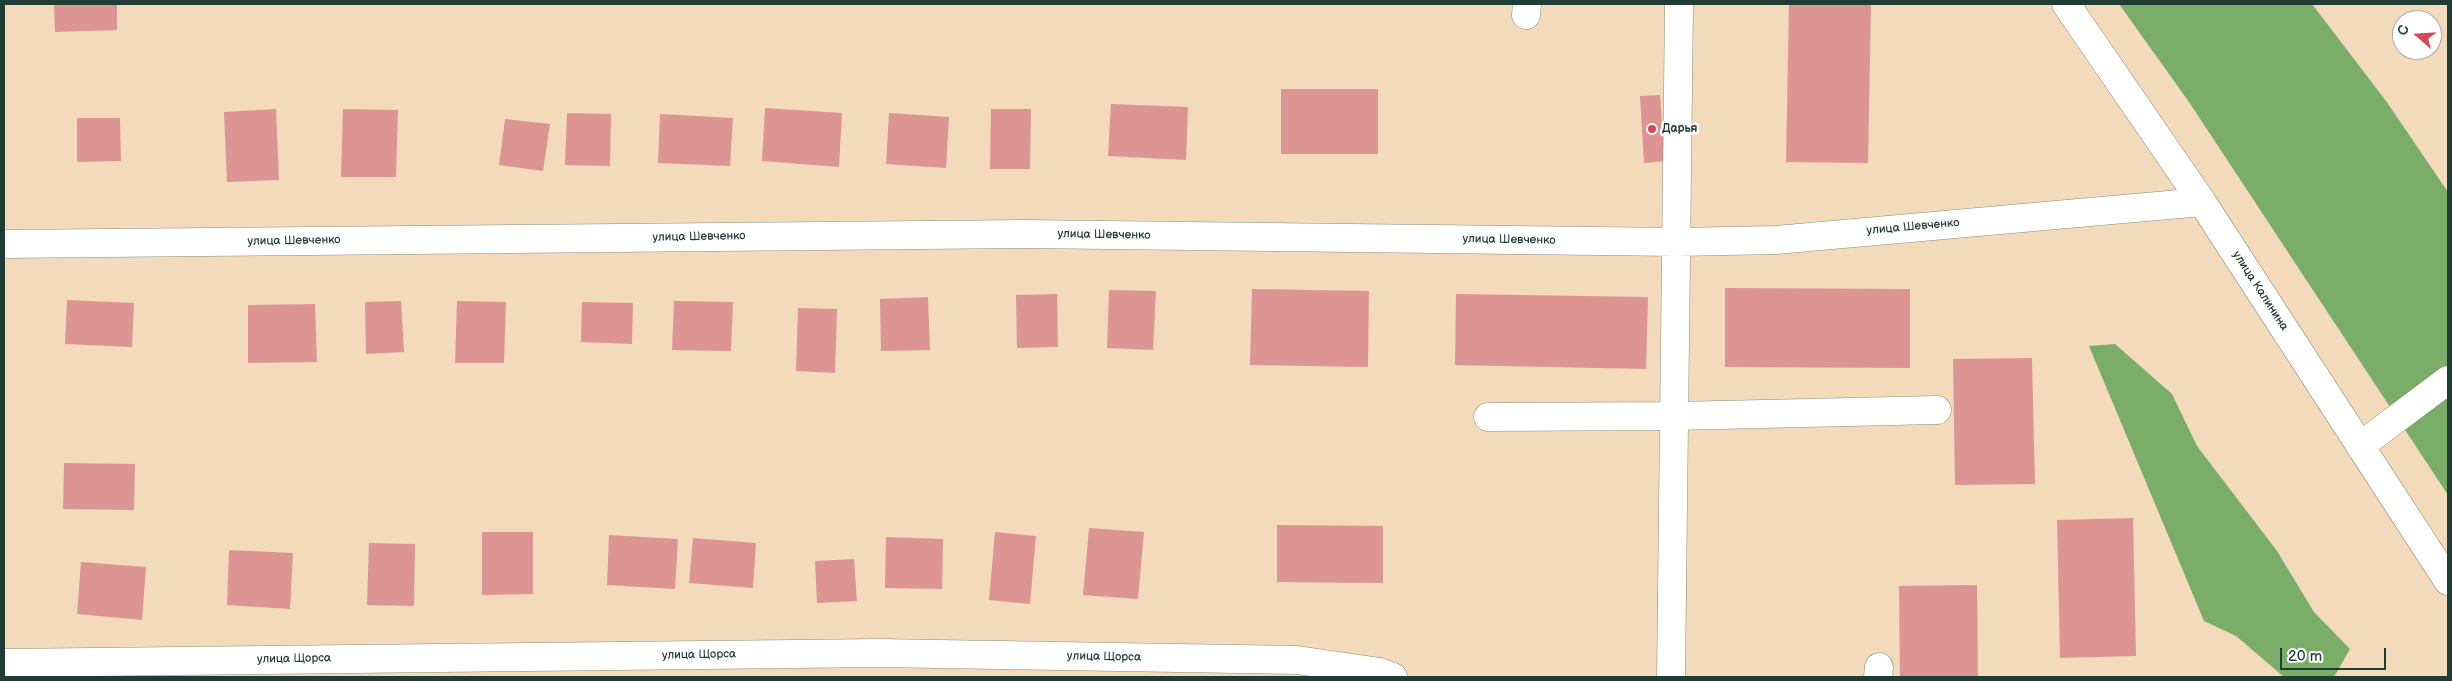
<!DOCTYPE html>
<meta charset="utf-8">
<style>
body{margin:0}
#map{position:relative;width:2452px;height:681px;overflow:hidden;background:#f3dabb;font-family:"Balsamiq Sans",sans-serif}
canvas{display:block}
.frame{position:absolute;inset:0;border:5px solid #1f3d34;pointer-events:none}
.north{position:absolute;left:2392px;top:10px;width:50px;height:50px;box-sizing:border-box;background:#fff;border:1px solid #a5b1ae;border-radius:50%;rotate:289deg;font-size:14px;font-weight:700;line-height:20px;text-align:center;color:#1f3d34}
.north::after{content:'';display:block;margin:auto;width:18px;height:22px;background:#d1495b;clip-path:polygon(50% 0,100% 100%,50% 72%,0 100%)}
.scale{position:absolute;left:2280px;top:648px;width:106px;height:22px;box-sizing:border-box;border:2px solid #1f3d34;border-top:0;padding-left:6px;font-size:15px;line-height:18px;white-space:nowrap;color:#1f3d34;-webkit-text-stroke:4px #fff;paint-order:stroke}
</style>
<div id="map">
<canvas width="2452" height="681"></canvas>
<div class="frame"></div>
<div class="north">С</div>
<div class="scale">20 m</div>
</div>
<script>
const c = document.querySelector('canvas').getContext('2d');
c.lineJoin = 'round';
function fillPath(path, color) {
  c.fillStyle = color;
  c.fill(path, 'evenodd');
}
function stroke(path, color, width, dash) {
  c.strokeStyle = color;
  c.lineWidth = width;
  c.lineCap = dash ? 'butt' : 'round';
  c.setLineDash(dash || []);
  c.stroke(path);
}
function drawText(font, color, halo, rows, align = 'center') {
  c.font = font + ' "Balsamiq Sans",sans-serif';
  c.lineWidth = 5;
  c.setLineDash([]);
  c.textBaseline = 'middle';
  c.strokeStyle = halo;
  c.fillStyle = color;
  for (const [text, x, y, turn = 0] of rows) {
    c.save();
    c.translate(x, y);
    c.rotate((+turn || 0) * Math.PI / 180);
    c.textAlign = isNaN(turn) ? turn : align;
    if (halo) c.strokeText(text, 0, 0);
    c.fillText(text, 0, 0);
    c.restore();
  }
}
const forest = new Path2D(`
 M2119,4H2312L2386,101L2448,192V495L2189,102Z
 M2115,344L2172,394L2197,446L2277,551L2314,612L2350,649L2334,677H2284L2236,636L2204,621L2089,346Z`);
const building = new Path2D(`
 M54,4H117V30L55,32Z
 M1789,4H1871L1868,163L1786,162Z
 M1281,89H1378V154H1281Z
 M1660,95L1665,161L1644,163L1640,96Z
 M1111,104L1188,107L1186,160L1108,156Z
 M765,108L842,113L839,167L762,161Z
 M276,109L279,180L227,182L224,112Z
 M343,109L398,110L396,177H341Z
 M991,109H1031L1030,169H990Z
 M567,113L611,114L610,166L565,165Z
 M889,113L949,117L946,168L886,164Z
 M660,114L733,118L730,166L658,163Z
 M77,118H120L121,161L77,162Z
 M505,119L550,124L543,171L499,165Z
 M1725,288L1910,289V368L1725,367Z
 M1252,289L1369,291L1368,367L1250,365Z
 M1109,290L1156,291L1153,350L1107,348Z
 M1057,294L1058,347L1017,348L1016,295Z
 M1456,294L1648,297L1646,369L1455,365Z
 M928,297L930,350L881,351L880,299Z
 M67,300L134,303L132,347L65,344Z
 M401,301L404,352L366,354L365,302Z
 M457,301L506,302L504,363H455Z
 M674,301L733,302L731,351L672,350Z
 M582,302L633,303L632,344L581,342Z
 M315,304L317,362L248,363V305Z
 M798,308L837,309L835,373L796,371Z
 M2032,358L2035,484L1955,485L1953,359Z
 M64,463L135,464L134,510L63,509Z
 M2133,518L2136,656L2060,658L2057,520Z
 M1277,525L1383,526V583L1277,582Z
 M1089,528L1144,532L1138,599L1083,595Z
 M482,532H533V594L482,595Z
 M995,532L1036,536L1030,604L989,600Z
 M609,535L678,539L675,589L607,585Z
 M886,537L943,539L942,589L885,588Z
 M693,538L756,543L753,588L689,583Z
 M369,543L415,544L414,606L367,605Z
 M229,550L293,553L290,609L227,605Z
 M854,559L857,601L817,603L815,561Z
 M81,562L146,567L142,620L77,614Z
 M1977,585L1978,677H1900L1899,586Z`);
const minor = new Path2D(`
 M1526,15L1527,4
 M4,244L1025,234L1678,242L1776,240L2202,202
 M1488,417L1675,416L1937,410
 M2360,446L2448,380
 M4,663L879,653L1297,660L1380,672L1393,677
 M1671,677L1679,4
 M1878,677L1879,667`);
const major = new Path2D(`
 M2066,4L2202,202L2448,581`);
const markers = [
 [1652,129,5,"#d1495b"]
];
const poiNames = [
 ["Дарья",1662,129]
];
const streetNames = [
 ["улица Шевченко",1913,227,-5],
 ["улица Шевченко",1104,235,1],
 ["улица Шевченко",699,237,-1],
 ["улица Шевченко",1509,240,1],
 ["улица Шевченко",294,241,-1],
 ["улица Калинина",2260,291,57],
 ["улица Щорса",699,655,-1],
 ["улица Щорса",1104,657,1],
 ["улица Щорса",294,659,-1]
];
fillPath(forest, '#7aad68');
fillPath(building, '#dc9593');
stroke(minor, '#898c78', 29);
stroke(major, '#898c78', 29);
stroke(minor, '#fff', 28);
stroke(major, '#fff', 28);
for (const [x, y, r, color] of markers) {
  const dot = new Path2D();
  dot.arc(x, y, r, 0, 2 * Math.PI);
  c.fillStyle = color;
  c.fill(dot);
  stroke(dot, '#fff', 2);
}
drawText('bold 12px', '#1f3d34', '#fff', poiNames, 'left');
drawText('12px', '#1f3d34', '#fff', streetNames);
</script>
